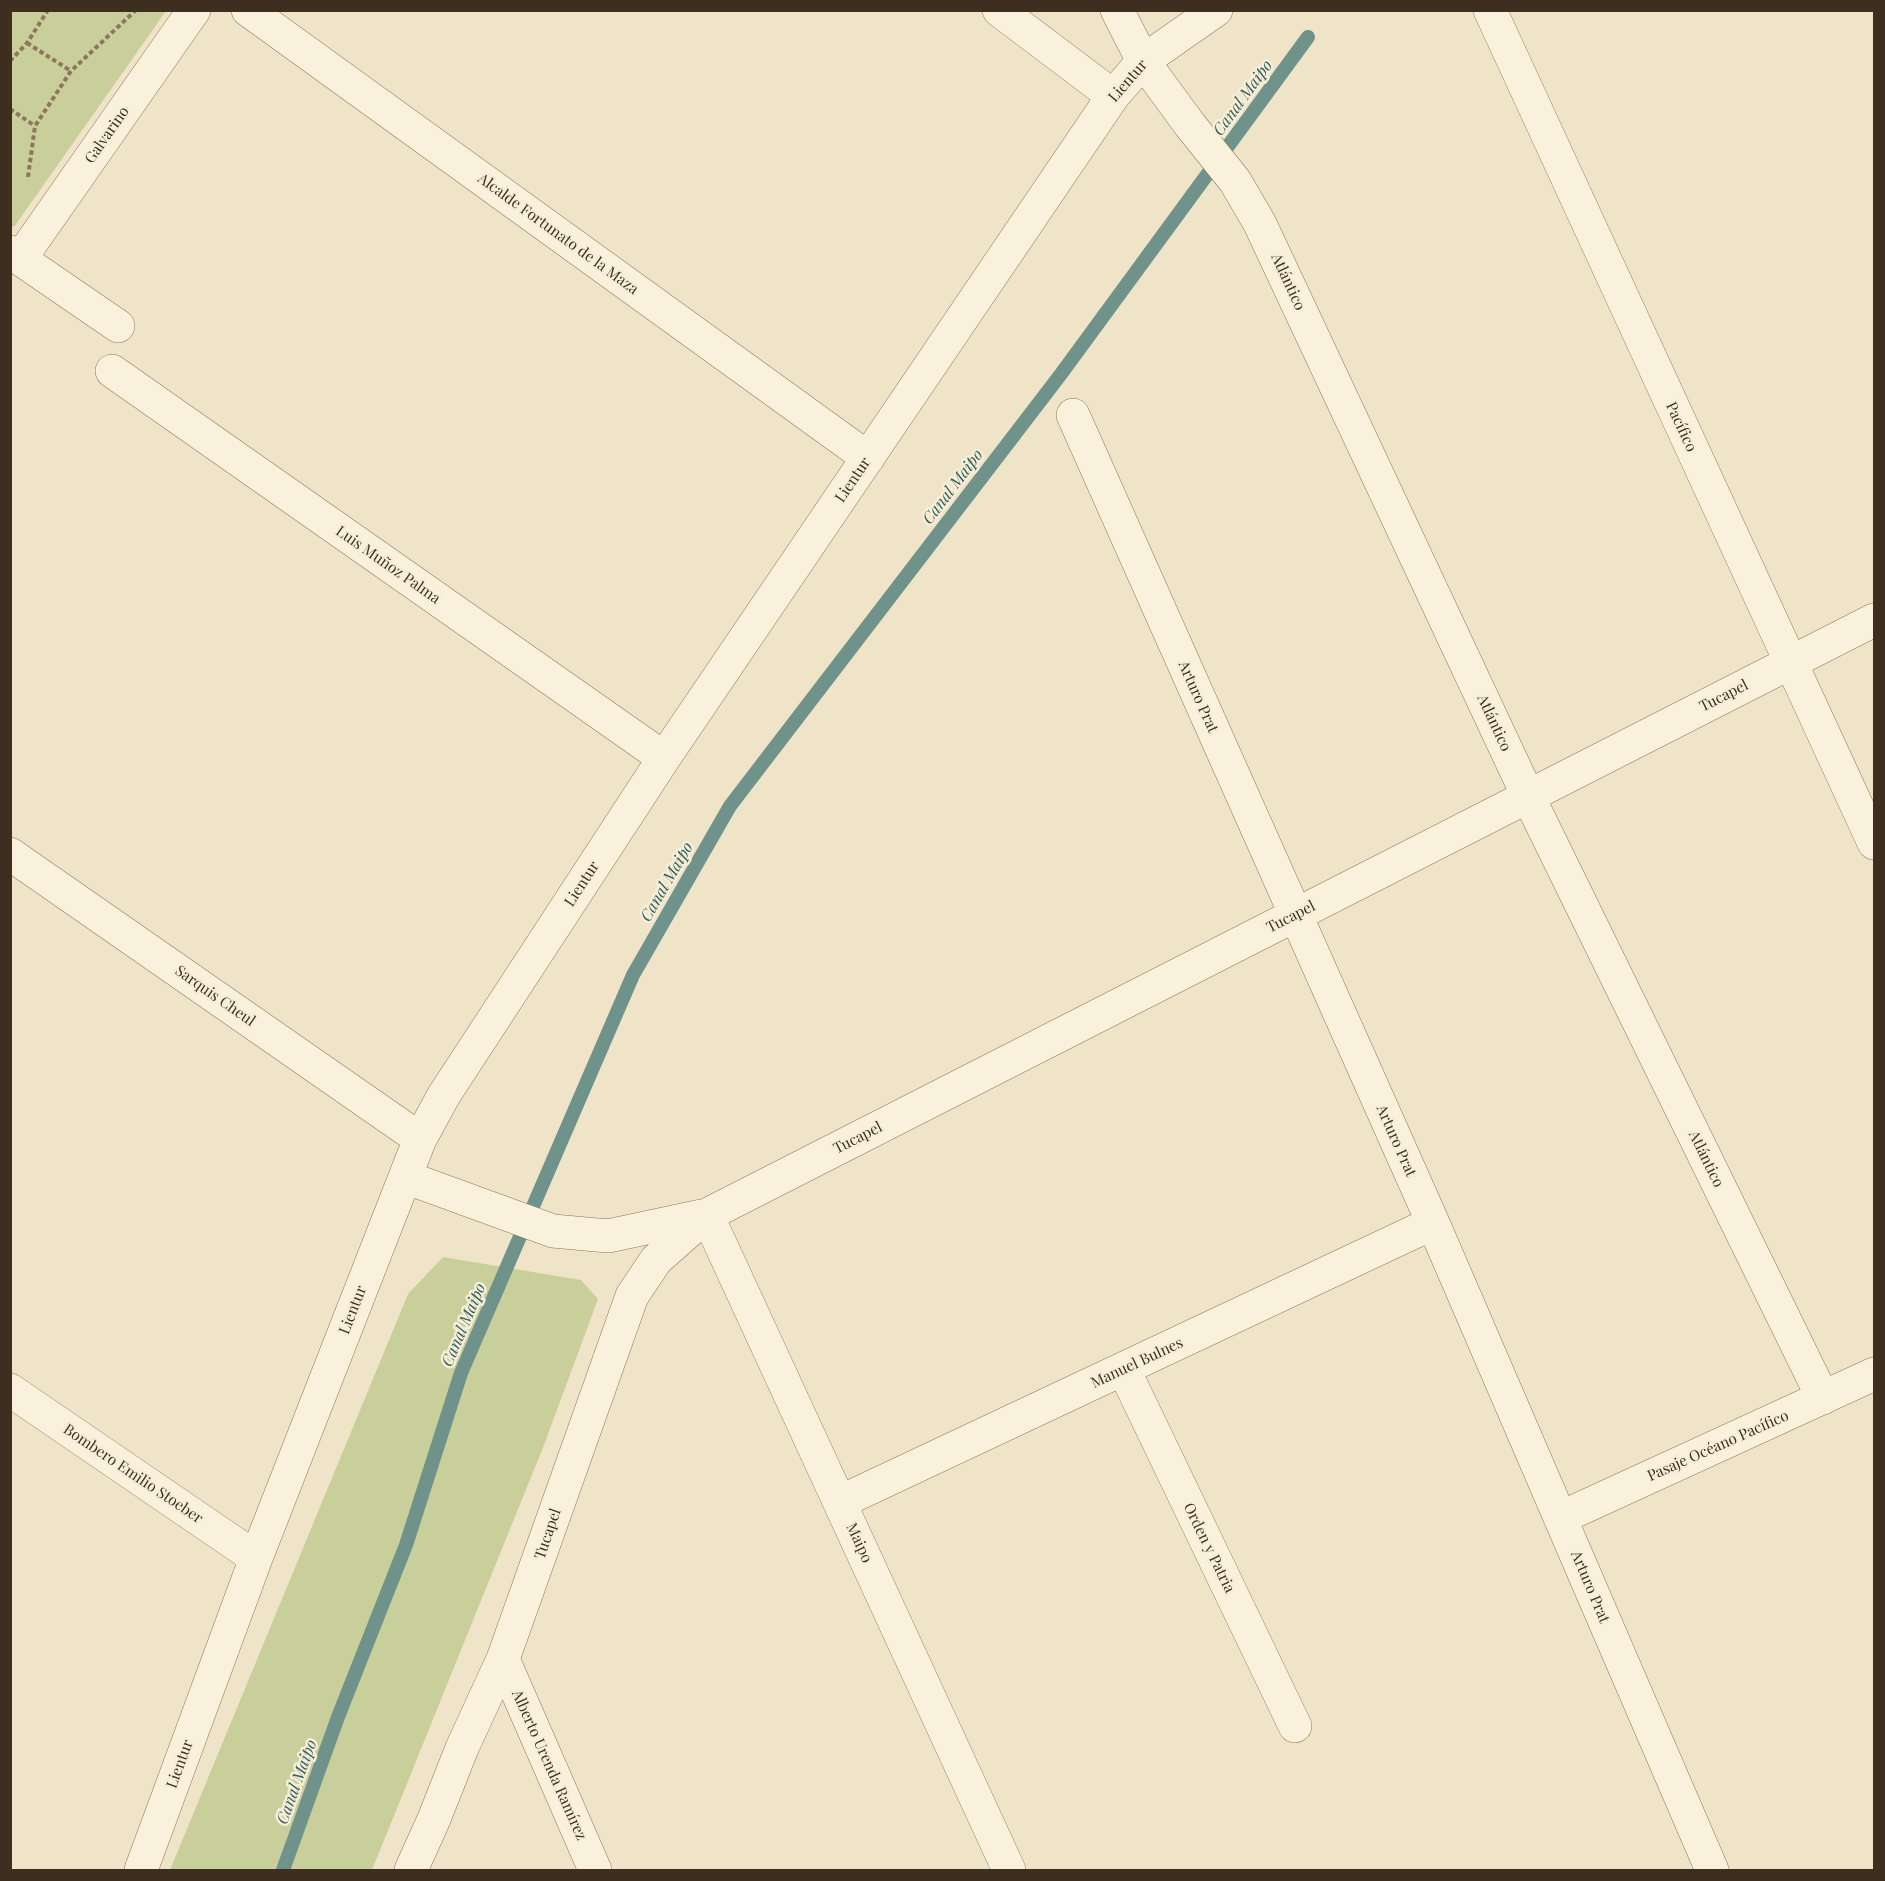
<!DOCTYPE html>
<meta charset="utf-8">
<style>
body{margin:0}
#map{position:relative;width:1885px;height:1881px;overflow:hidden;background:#f0e4c8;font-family:"Playfair Display",serif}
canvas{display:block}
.frame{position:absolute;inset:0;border:12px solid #3d2e20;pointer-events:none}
</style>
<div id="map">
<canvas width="1885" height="1881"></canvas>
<div class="frame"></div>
</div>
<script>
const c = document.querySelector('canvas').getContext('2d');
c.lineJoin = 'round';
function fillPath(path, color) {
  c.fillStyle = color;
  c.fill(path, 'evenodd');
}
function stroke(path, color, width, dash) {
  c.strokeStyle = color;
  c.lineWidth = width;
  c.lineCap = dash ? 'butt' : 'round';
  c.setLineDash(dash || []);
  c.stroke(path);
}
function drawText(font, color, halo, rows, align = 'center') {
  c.font = font + ' "Playfair Display",serif';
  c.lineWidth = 5;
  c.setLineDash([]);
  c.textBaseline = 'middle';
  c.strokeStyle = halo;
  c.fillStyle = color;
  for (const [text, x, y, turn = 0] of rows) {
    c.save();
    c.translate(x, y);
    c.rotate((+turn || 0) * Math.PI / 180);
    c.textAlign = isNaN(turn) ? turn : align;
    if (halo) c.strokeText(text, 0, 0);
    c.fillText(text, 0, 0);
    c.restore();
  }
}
const green = new Path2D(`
 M11,10L166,11L14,227L10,224Z
 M443,1257L581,1280L598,1299L544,1445L372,1870H170L408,1294Z`);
const stream = new Path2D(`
 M283,1870L338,1717L406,1545L461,1373L633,975L730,806L1061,374L1308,37`);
const path = new Path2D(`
 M27,43L71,71
 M10,61L27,43L48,10
 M10,109L35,126
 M28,177L35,126L71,71L136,10`);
const minor = new Path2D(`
 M248,10L868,458
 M999,10L1113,96
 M1117,10L1143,61L1190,125L1235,181L1260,224L1528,796L1823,1398
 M1490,10L1874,843
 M10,252L118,326
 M20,259L194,10
 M112,371L664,758
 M1073,415L1433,1223L1712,1870
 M10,854L420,1139
 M405,1177L553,1231L608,1236L702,1216
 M707,1215L1009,1870
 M1124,1370L1295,1726
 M10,1390L256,1558
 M840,1502L1433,1223
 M1560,1518L1874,1374
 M503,1659L595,1870
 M141,1870L256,1558L405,1177L420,1139L444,1095L664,758L1113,96L1143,61L1216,10
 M411,1870L434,1819L462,1748L503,1659L632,1296L656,1260L707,1215L1874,620`);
const streetNames = [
 ["Lientur",1128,81,-49],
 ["Galvarino",107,135,-55],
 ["Alcalde Fortunato de la Maza",558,234,36],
 ["Atlántico",1288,282,65],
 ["Pacífico",1681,427,65],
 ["Lientur",853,480,-56],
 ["Luis Muñoz Palma",388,565,35],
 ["Tucapel",1724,696,-27],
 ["Arturo Prat",1198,697,66],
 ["Atlántico",1494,723,65],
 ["Lientur",582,884,-57],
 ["Tucapel",1291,917,-27],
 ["Sarquis Cheul",215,996,35],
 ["Tucapel",858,1138,-27],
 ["Arturo Prat",1396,1141,66],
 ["Atlántico",1706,1159,64],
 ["Lientur",353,1310,-69],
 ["Manuel Bulnes",1137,1363,-25],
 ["Pasaje Océano Pacífico",1718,1446,-24],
 ["Bombero Emilio Stoeber",133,1474,34],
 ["Tucapel",548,1534,-71],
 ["Maipo",859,1543,65],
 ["Orden y Patria",1209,1548,64],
 ["Arturo Prat",1590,1587,67],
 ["Lientur",180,1764,-70],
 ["Alberto Urenda Ramírez",549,1765,66]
];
const waterNames = [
 ["Canal Maipo",1243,98,-54],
 ["Canal Maipo",953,487,-53],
 ["Canal Maipo",667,882,-60],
 ["Canal Maipo",464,1325,-67],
 ["Canal Maipo",297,1782,-70]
];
fillPath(green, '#c9cf9b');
stroke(stream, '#6f938a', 14);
stroke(minor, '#8d765c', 34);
stroke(path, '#8d765c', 4, [4.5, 3]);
stroke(minor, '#faf1dc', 33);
drawText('15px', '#3d2e20', '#f7eed8', streetNames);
drawText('italic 16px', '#2f5d5a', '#f7eed8', waterNames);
</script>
